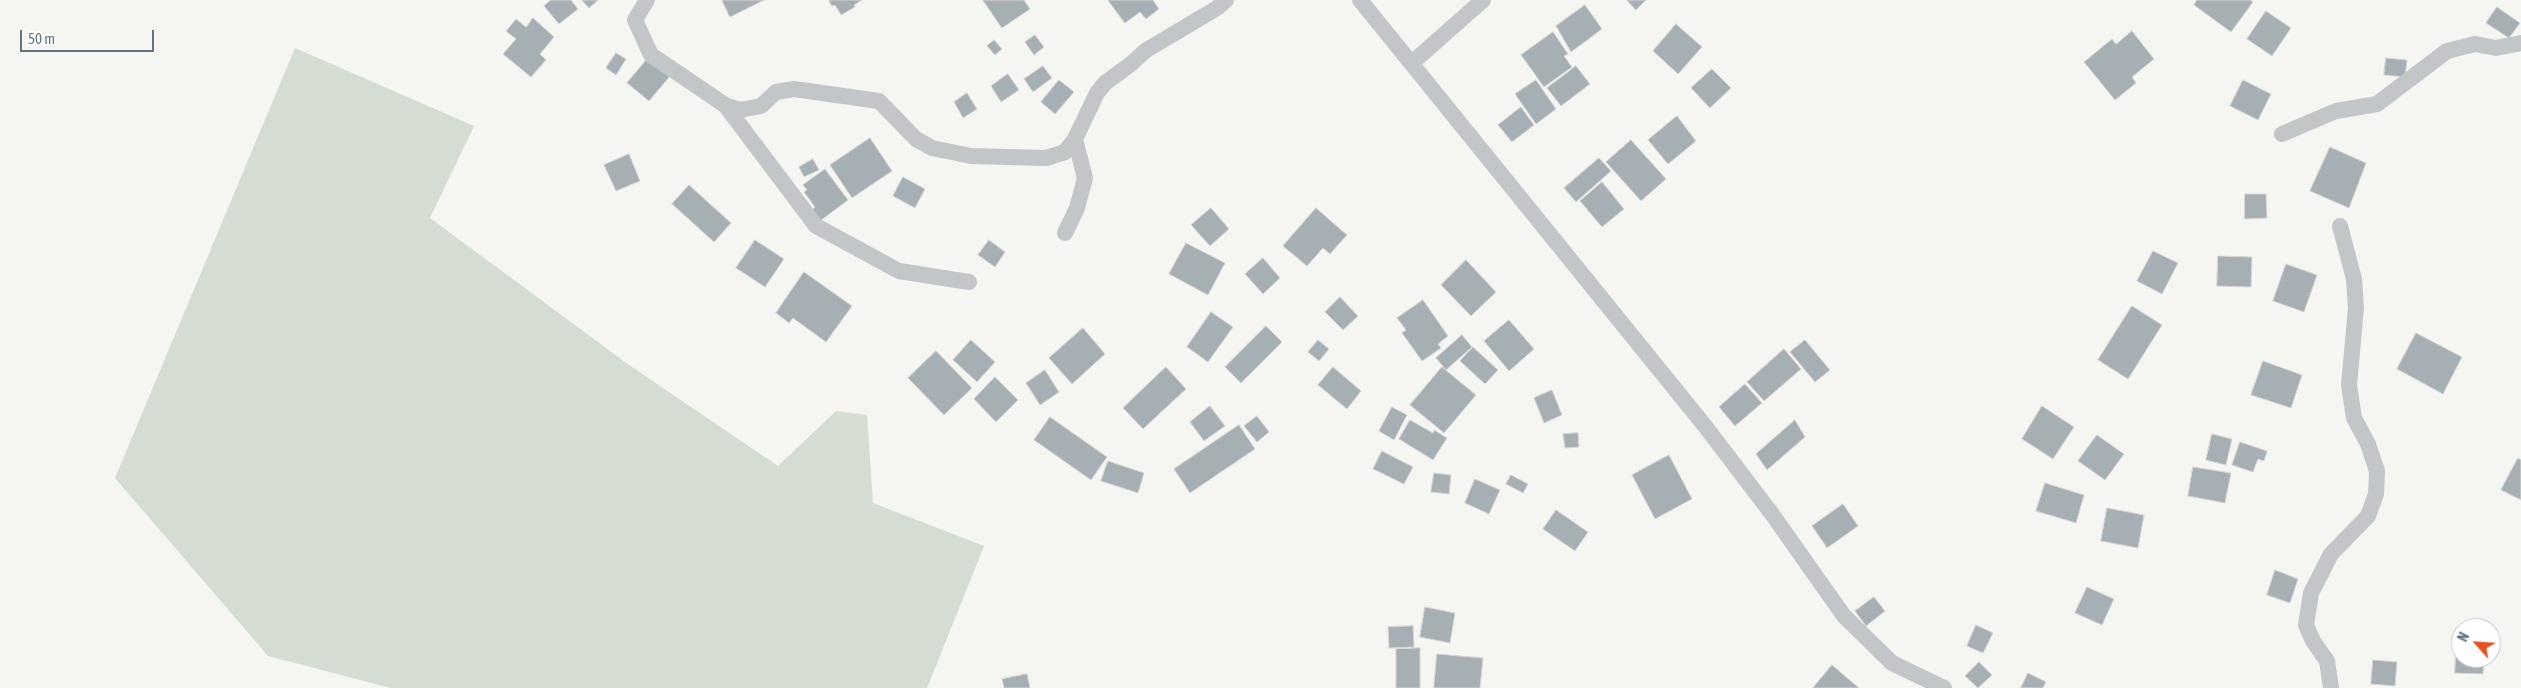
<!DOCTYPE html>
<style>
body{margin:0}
#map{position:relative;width:2521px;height:688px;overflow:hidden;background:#f5f5f1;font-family:"Asap Condensed",sans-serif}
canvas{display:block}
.north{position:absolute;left:2451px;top:618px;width:50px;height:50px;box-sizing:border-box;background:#fff;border:1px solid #c1c7cd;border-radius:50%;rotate:296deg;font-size:14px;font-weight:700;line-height:20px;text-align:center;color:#637482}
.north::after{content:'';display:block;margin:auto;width:18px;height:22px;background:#e35222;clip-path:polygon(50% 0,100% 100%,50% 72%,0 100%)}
.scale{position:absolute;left:20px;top:30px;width:134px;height:22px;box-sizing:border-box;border:2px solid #637482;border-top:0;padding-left:6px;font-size:15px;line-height:18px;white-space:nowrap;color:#637482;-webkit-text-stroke:4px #fff;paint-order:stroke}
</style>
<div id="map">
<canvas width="2521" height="688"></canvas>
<div class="north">N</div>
<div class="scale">50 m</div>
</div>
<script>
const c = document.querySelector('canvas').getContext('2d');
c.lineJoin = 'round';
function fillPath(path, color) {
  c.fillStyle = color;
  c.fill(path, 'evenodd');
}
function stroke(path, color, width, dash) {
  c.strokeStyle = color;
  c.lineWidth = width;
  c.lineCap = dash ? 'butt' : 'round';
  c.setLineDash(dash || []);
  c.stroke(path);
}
const green = new Path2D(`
 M295,48L474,126L430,218L629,365L778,466L836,411L867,415L873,503L984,546L927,688H391L268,656L115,478Z`);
const building = new Path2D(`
 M551,0H571L578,9L559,24L544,6Z
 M582,0H598L589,8Z
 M722,0H764L730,17Z
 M829,0H862L854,5L855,7L841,15L835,5L832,6Z
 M983,0H1024L1030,9L1002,28Z
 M1108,0H1153L1159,9L1146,19L1140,12L1125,23Z
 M1627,0H1646L1636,10Z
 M2197,0H2250L2253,2L2231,32L2194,5Z
 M1585,5L1602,29L1571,52L1556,26Z
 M2497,7L2520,23L2509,38L2486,23Z
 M2266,11L2291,28L2272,56L2247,39Z
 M533,18L554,37L540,54L546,60L531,77L503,54L516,39L506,31L516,19L526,27Z
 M1676,24L1702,47L1678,74L1653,51Z
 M2132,31L2154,59L2132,77L2136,83L2115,100L2084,62L2112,39L2116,44Z
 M1553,32L1568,54L1564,56L1572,67L1544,87L1521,55Z
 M1035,35L1044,47L1034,55L1025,42Z
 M994,40L1002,49L995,55L987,46Z
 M616,53L626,59L616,75L606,68Z
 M648,58L670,76L649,101L627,83Z
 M2386,58L2407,60L2405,77L2384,75Z
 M1043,66L1052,78L1033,92L1024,79Z
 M1576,66L1590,84L1561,106L1547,88Z
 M1712,69L1731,88L1710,108L1691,88Z
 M1008,74L1019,90L1001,102L991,86Z
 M1059,80L1074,92L1055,114L1041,102Z
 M1536,80L1556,109L1536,124L1515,94Z
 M2243,80L2271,94L2258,120L2230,106Z
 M967,93L977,109L963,118L954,102Z
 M1521,107L1534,125L1512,142L1498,125Z
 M1677,116L1696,141L1668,164L1648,140Z
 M870,138L892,171L852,198L830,165Z
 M1631,140L1666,179L1641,201L1606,162Z
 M2330,147L2366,163L2349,208L2310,191Z
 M629,154L640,181L616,191L604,165Z
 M1599,158L1611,171L1576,202L1564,188Z
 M813,159L819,170L804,177L799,167Z
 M825,169L848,200L820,221L812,210L815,207L804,192L807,190L803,185Z
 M903,177L925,189L915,208L893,196Z
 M1602,182L1624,209L1602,227L1580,201Z
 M689,185L731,223L714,242L672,204Z
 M2245,194H2266L2267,218L2245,219Z
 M1211,208L1229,229L1210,246L1191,225Z
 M1316,208L1347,235L1330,254L1323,248L1307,266L1283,246Z
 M755,240L784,259L765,287L736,268Z
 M989,240L1005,252L995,267L978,255Z
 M1186,243L1225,263L1208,295L1169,274Z
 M2153,251L2178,263L2162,294L2137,281Z
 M2218,256L2252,257L2251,287L2217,286Z
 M1263,258L1280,278L1263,294L1245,274Z
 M1466,260L1496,292L1471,316L1441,285Z
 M2286,264L2317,275L2304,312L2273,301Z
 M804,272L852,306L826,342L793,318L789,323L776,313Z
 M1340,297L1358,316L1343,330L1325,312Z
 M1423,300L1448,336L1438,344L1441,348L1422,361L1402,333L1406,330L1397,318Z
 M2132,306L2162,325L2128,379L2098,360Z
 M1211,312L1233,327L1208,362L1187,347Z
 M1509,320L1534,349L1509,371L1484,341Z
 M1266,326L1282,342L1241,383L1225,367Z
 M1083,328L1105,354L1072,384L1049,358Z
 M2416,333L2462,357L2443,394L2397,369Z
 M1462,335L1472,347L1446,370L1436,358Z
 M971,340L995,362L977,382L953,360Z
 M1318,340L1329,349L1319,361L1308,352Z
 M1805,340L1830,370L1815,382L1790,352Z
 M1473,347L1498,370L1485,384L1460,361Z
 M1784,349L1801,369L1764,401L1747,382Z
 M936,351L972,388L944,415L908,378Z
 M2263,361L2302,375L2291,408L2251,395Z
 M1166,367L1186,389L1143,429L1123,408Z
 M1333,367L1361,391L1347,409L1318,385Z
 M1442,367L1476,395L1444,433L1410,405Z
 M1045,370L1059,392L1040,405L1026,383Z
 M995,377L1018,400L996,422L974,399Z
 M1745,384L1762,403L1735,426L1719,407Z
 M1552,390L1562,415L1544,423L1534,398Z
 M1210,406L1225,426L1204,441L1190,422Z
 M2042,406L2074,427L2053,459L2022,439Z
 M1392,407L1407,415L1394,440L1379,431Z
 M1257,416L1269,432L1257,442L1244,426Z
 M1050,417L1107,457L1091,480L1034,440Z
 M1410,420L1433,433L1434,430L1447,438L1433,460L1399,439Z
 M1795,420L1805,437L1767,470L1756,454Z
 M1239,425L1255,449L1190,493L1174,469Z
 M1578,433L1579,447L1565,448L1563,434Z
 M2212,434L2232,439L2226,465L2206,460Z
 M2097,435L2124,454L2105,480L2078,461Z
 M2240,442L2267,451L2264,461L2258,459L2253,472L2232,465Z
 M1382,451L1413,467L1404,484L1373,469Z
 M1669,455L1692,499L1655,519L1632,475Z
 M2518,458L2521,460V500L2501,490Z
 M1108,461L1144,473L1138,493L1101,481Z
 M2193,467L2231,473L2225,503L2188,496Z
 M1434,473L1451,475L1449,494L1431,492Z
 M1511,475L1528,484L1523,493L1506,484Z
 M1475,479L1500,490L1489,514L1465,503Z
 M2045,483L2084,495L2076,523L2036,511Z
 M1843,504L1858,526L1827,548L1812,526Z
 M2107,508L2144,515L2138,548L2101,541Z
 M1556,510L1588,532L1575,551L1543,529Z
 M2275,570L2298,579L2290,603L2267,595Z
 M2087,587L2114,599L2102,625L2075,613Z
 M1874,597L1885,611L1866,626L1855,611Z
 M1425,607L1455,613L1450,643L1420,637Z
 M1976,625L1993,633L1983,653L1967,646Z
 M1413,626L1414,647L1389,648L1388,627Z
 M2456,645H2461V658H2484L2483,674L2455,673Z
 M1420,648V688H1396V649Z
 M1437,654L1483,658L1480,688H1434Z
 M2373,660L2397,662L2395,686L2371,684Z
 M1979,662L1992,675L1978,688L1965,676Z
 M1832,665L1859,688H1813Z
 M2028,673L2046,682L2043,688H2021Z
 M1027,674L1030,688H1004L1002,679Z`);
const street = new Path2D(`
 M647,0L635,20L651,55L725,105L740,110L761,106L776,92L794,89L879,101L916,139L932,148L971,156L1046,158L1065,152L1075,139L1097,93L1105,83L1131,64L1145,51L1217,8L1226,0
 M1360,0L1705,426L1772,514L1844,616L1892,663L1944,688
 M1413,62L1483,0
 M725,105L816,226L899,271L969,282
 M2282,134L2336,111L2377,104L2447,51L2475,44L2496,48L2521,43
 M1065,233L1077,208L1085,178L1075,139
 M2331,688L2327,661L2313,641L2306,625L2311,593L2331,554L2368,516L2376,494L2377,471L2368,444L2354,418L2349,385L2356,308L2354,279L2340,226`);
fillPath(green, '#d5dcd2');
fillPath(building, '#a6afb4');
stroke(building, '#d6d6d3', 1);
stroke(street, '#c2c6c9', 16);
</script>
